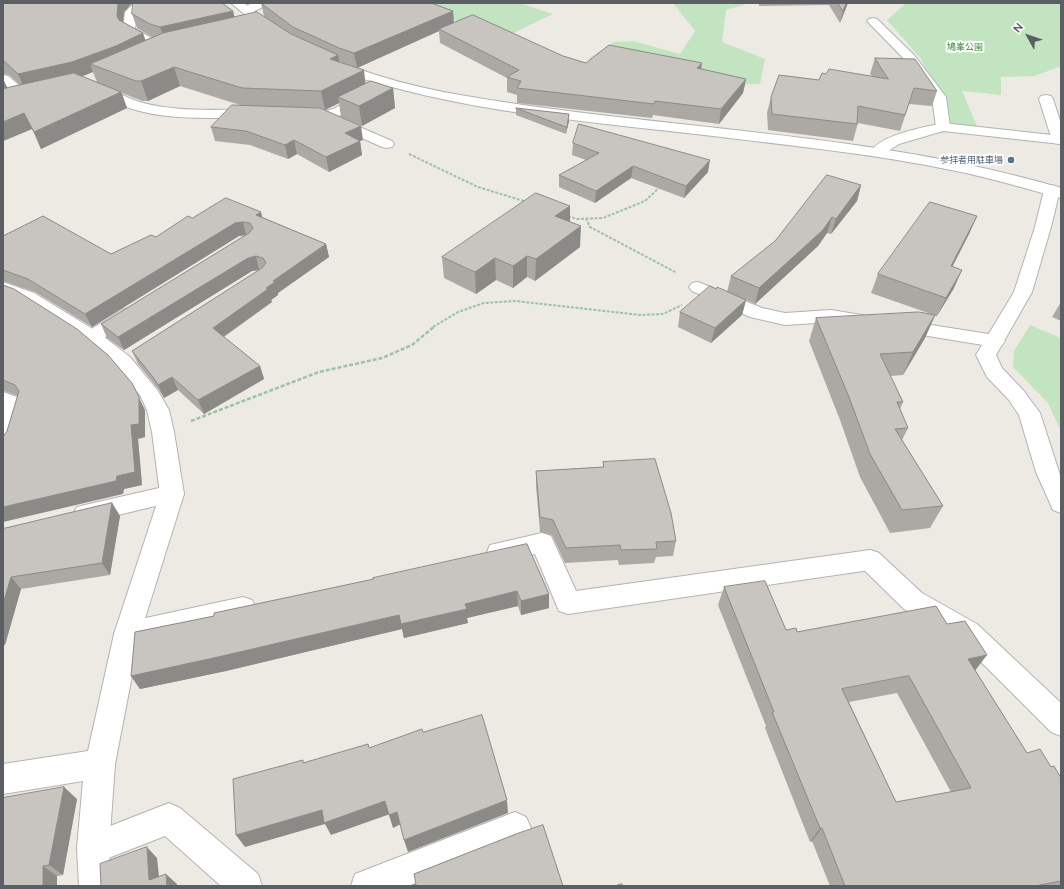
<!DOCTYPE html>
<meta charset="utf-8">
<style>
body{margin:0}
#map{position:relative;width:1064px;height:889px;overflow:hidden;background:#edeae3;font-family:Figtree,sans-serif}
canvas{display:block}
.frame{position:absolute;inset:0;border:4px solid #5b5f63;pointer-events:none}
.north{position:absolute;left:1008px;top:16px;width:40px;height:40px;-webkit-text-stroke:3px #fff;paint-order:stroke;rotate:310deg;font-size:11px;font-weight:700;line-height:16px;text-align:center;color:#5b5f63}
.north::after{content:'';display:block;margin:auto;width:14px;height:18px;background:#5b5f63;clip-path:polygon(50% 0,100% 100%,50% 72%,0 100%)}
</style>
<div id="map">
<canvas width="1064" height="889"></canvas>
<div class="frame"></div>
<div class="north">N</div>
</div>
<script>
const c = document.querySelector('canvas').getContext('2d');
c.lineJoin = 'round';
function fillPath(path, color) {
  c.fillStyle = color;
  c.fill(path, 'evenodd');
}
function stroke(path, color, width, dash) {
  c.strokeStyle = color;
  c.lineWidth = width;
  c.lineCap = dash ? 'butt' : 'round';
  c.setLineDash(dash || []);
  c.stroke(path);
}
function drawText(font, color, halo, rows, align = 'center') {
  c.font = font + ' Figtree,"Noto Sans JP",sans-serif';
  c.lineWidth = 4;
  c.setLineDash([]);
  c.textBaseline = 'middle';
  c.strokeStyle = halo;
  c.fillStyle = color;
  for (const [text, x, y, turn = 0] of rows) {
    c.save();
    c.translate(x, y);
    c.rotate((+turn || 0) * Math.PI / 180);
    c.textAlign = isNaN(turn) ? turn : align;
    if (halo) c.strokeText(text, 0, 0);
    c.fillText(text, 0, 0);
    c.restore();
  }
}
const green = new Path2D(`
 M368,3H520L553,14L509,35L421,11Z
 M673,3H745L744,5L726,10L722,42L765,59L760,84L700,86L642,78L588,59L614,42L633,41L680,54L695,31Z
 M906,3H1061V66L1035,76L1001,77V95L962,91L978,128L958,127L949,122L921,59L887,20Z
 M1030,325L1061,338V431L1048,403L1013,367L1014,351Z`);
const pathFar1 = new Path2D(`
 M409,154L478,187L527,202
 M568,216L577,219L603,218L645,201L661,186
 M586,218L590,227L677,273
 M433,327L458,312L484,303L515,301L641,315L663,314L682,305`);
const path = new Path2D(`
 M191,421L319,372L382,358L412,345L435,326`);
const lane = new Path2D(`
 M134,3H146L137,13L135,29L155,40L157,43L155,46H147L123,30L125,12Z
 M873,18L877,19L914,55L946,97L950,127L948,130L943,131L938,130L936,127L932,97L906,61L869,23L867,21L869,19Z
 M1046,95L1051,96L1053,99L1061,124V144L1054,143L1052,140L1039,99L1041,96Z
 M334,116L392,141L394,144L392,147L387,148L382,147L329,123L327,120L329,117Z
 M698,282L762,308L785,313L831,310L874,317L876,321L874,325L867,327L831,322L785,325L750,317L692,291L689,287L692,283Z
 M129,308L136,310L138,314L136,318L99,341L92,343L85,341L82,337L85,333L122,310Z
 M899,320L995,335L1002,337L1005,341L1002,345L995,347L892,330L889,326L892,322Z
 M3,392L22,399L26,404L14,444L11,450L3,452Z
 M172,485L180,488L184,494L180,500L85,523L77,521L73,514L77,507L85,505Z
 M542,533L551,536L576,591L870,550L879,553L882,560L879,567L870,570L568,614L559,611L535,554L499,562L490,559L487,552L490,545Z
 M243,597L252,600L256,608L252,616L243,619L127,646L118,642L114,634L118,626L127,622Z
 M169,803L180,808L258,874L262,886H221L165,836L93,864L82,859L77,848L82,837Z
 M515,812L526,817L531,828L526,839L408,886H351L355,874Z`);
const street = new Path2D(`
 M252,3H267C262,9 249,14 242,12L240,10L242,8Z
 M3,75L8,76L27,92L29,95L27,98H17L3,86Z
 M389,80L394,81L396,84L394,87C365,102 334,127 300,119L298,116L300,113C311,110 322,113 333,109Z
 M97,85C113,89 127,99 143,103C179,112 217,110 254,109L259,110L261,113L259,116C247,119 234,118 222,118C191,118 159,118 129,108C116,104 104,97 92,92L90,89L92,86Z
 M943,123L1061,136V144L943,131L899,144L882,155L877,156L872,155L870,152C882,134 922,128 943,123Z
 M1052,185L1058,187L1060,190L1051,227L1032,292L996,355L1002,368L1023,390L1040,413L1061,478V513L1053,510L1036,472L1019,415L1009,400L987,377L976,355L1014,292L1035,227L1044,190L1046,187Z
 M3,282L34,293L99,333L130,357L158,391L169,410L174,432L184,494L140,634L115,764L109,848L111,886H79L77,848L83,781L3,794V764L88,751L114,634L160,494L152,432L147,410L140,395L116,367L85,341L22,301L3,293Z
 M870,550L879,553L922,593L977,624L1061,703V736L1051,732L959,640L904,609L861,567L858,560L861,553Z`);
const secondary = new Path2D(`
 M231,3H244L280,32L278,35H270Z
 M337,62C350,65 363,71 376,75C405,84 435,91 466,96C664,130 867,131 1061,188V198C1026,189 992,178 956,171C876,154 794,146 713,136C585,121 455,112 333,69L331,66L333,63Z`);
const wall = new Path2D(`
 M3,3H132L124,12L123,22L143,33L145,40L152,37L137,28L132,14L233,11L234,17L264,16L261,3L453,11L454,23L586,63L701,69L746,79L743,93L719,124L653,115L652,118L517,103V95L507,92V78L440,43L439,31L357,68L366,83L393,88L395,108L362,126L341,117L339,103L325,110L363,140L360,141L362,155L329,172L297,154L288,159L250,145L215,141L211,127L240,105L180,86L148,101H142L122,93L127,108L41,149L32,129L3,141V79L7,88L20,85L9,75L3,74ZM93,72L97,82L81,76Z
 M759,3H848L840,23L829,5L759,6Z
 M875,58L937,91L932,106L909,104L900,131L858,123L853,141L768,130L767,113L771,97L819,80L826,74L872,76L870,74Z
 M516,108L569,114V121L566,134L516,115Z
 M573,143L708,172L684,198L631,178L595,203L559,187V175L586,160L572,155Z
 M861,185L857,201L831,234L827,233L818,246L755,304L746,300L742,315L711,343L678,327L680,312L716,289L727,292L731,276Z
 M570,206V221L580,247L535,281L527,277L513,288L496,280L476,294L444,278L442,257Z
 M977,216L969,234L952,267L954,288L937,316H935L925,338L903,375L890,376L903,402L900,409L908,428L902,440L943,506L930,528L890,533L860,477L840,420L809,341L816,318L931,314L871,293L878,274Z
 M262,217L326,244L329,257L278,293V295L271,300L272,302L224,337L260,366L264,379L204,414L178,390L164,398L159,390L138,364L132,351L260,270L252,271L124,350L107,338L101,324L247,235L239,236L92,327L35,292L3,281V236L111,254L156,237L192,218Z
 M3,285L145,410V437L138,439L142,485L124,489L123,494L7,431L18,396L4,391H3Z
 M1061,302V321L1052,317Z
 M603,462L676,541L673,556L656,557L654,563L619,565L618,560L565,563L552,535L540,532L536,486V471L603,467Z
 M112,503L120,516L110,575L21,589L5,645L3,646V529Z
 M527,544L549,608L521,615L518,606L467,618L468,623L404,638L402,629L226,671L140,689L131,676L214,616Z
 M724,587L786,630L975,670L1027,753L1051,767L1061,778V886H830L812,841L810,842L765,728L766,726L718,605ZM897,693L951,792L896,802L849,702Z
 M77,799L63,875L3,886Z`);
const shadedWall = new Path2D(`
 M118,3H132L124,12L122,31L117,16Z
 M846,3H848L840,23L843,11Z
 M233,11L237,26L165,41L160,27Z
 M453,11L454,25L439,29V31L357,68L354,53Z
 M143,33L148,48L90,64L93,72L78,78L25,89L18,74Z
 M338,55L342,75L330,59Z
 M702,63L700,78L697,68Z
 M174,67L180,86L148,101L141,81Z
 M364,70L366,89L338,97L339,103L325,110L321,91Z
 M3,79L10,93L3,96Z
 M746,79L743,93L719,124L721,109Z
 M393,88L395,108L362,126L359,106Z
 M121,92L127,108L41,149L34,132Z
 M24,113L32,129L3,141V122Z
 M569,114V121L566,134L567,127Z
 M361,126L363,140L360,141L362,155L329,172L326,157L345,133Z
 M294,140L297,154L288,159L285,145Z
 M710,160L708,172L684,198L686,186Z
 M633,166L631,178L595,203L596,191Z
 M861,185L857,201L831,234L836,219Z
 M570,206V227L555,216Z
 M261,212L264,225L256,215Z
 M977,216L969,234L943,285L951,266Z
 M832,217L827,233L818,246L755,304L759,288Z
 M243,222L246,235L239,236L92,327L85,314L235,223Z
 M581,226L580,247L535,281L536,259Z
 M326,244L329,257L278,293V295L271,300L272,302L217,341L213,328L266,288L273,281Z
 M256,256L259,270L252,271L124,350L118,337L248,258Z
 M527,256V277L513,288V266Z
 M495,258L496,280L476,294L475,272Z
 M962,270L954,288L937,316L946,298Z
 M746,300L742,315L711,343L715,328Z
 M935,315L925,338L903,375L913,352Z
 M260,366L264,379L204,414L198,400Z
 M172,377L178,390L164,398L158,385Z
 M132,383L145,410V437L138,439L142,485L124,489L123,494L3,522V507L117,476L131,425Z
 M112,503L120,516L110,575L102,563Z
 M11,577L21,589L5,645L3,643V604Z
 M517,591L518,606L467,618L468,623L404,638L402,629L226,671L140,689L131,676L399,615L465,604Z
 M549,594V608L521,615V601Z
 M987,655L974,672L968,659Z
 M64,787L77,799L63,875L49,865Z
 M507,800L508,813L408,852L404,840Z
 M385,801L390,814L331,835L325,824L245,847L236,835L322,810Z
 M397,812L401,824L393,828L389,815Z
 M820,828H822L812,841L810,842Z
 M147,847L157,858L160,886L149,880Z
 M43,866L57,876V886H43Z
 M166,874L177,884V886H167Z`);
const building = new Path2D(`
 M3,3H118L117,16L119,20L143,33L116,46L72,62L18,74L3,60Z
 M133,3H222L233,11L160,27L150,24L132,14Z
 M261,3H431L453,11L354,53L339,48L293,27Z
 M838,3H846L843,11Z
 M257,12L291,34L338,55L330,59L364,70L321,91L242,88L174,67L141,81H136L90,64L163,33Z
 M473,15L563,56L586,63L609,45L702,63L697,68L746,79L721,109L655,101L654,104L517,88L521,81L507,77L519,70L439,29Z
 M875,58L915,59L937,91L914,88L905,115L858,106L857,124L772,114L771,97L779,75L819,80L822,73L826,74L829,69L888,79Z
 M74,73L121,92L34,132L24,113L3,122V89Z
 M371,81L393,88L359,106L338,97Z
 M232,105L320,108L361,126L345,133L360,141L326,157L294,140L285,145L246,131L211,127Z
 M516,108L569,114L567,127Z
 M579,124L710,160L686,186L633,166L596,191L559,175L599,153L573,143Z
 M827,175L861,185L836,219L832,217L823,230L759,288L731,276L775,241Z
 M536,193L570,206L555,216L581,226L536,259L527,256L513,266L495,258L475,272L442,257Z
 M226,198L261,212L256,215L326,244L273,281L275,282L266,288L268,289L213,328L260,366L198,400L172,377L158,385L153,377L132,351L262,268L266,263L263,258L256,256L248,258L118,337L101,324L249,233L253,228L250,223L243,222L235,223L85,314L28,279L3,270V236L43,216L111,254L151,235L156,237L188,216L192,218Z
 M930,202L977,216L951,266L962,270L946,298L878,274Z
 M3,285L14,289L77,329L108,355L132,383L139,397V424L131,425L135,472L117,476L116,481L3,507V437L7,431L19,391L15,385L3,380Z
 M710,286L716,289L717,287L746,300L715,328L680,312Z
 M919,312L935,315L913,352L880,354L903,402H897L908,428L895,429L943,506L902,510L870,454L849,397L816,318Z
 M655,459L671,513L676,541L656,542L657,549L621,550L620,545L566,548L553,520L540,517L536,471L604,467L603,462Z
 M112,503L102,563L11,577L3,604V529Z
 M527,544L549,594L521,601L517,591L465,604L467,609L401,624L399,615L218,657L131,676L135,632L214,616V613L374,579L373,578Z
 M765,581L786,630L796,628L797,632L936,606L947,624L965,621L987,655L968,659L1027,753L1040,749L1051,767L1054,766L1061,778V881L1035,886H845L822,828H820L772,712H774L724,587ZM909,676L971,788L896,802L842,689Z
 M482,715L507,800L404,840L397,812L389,815L385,801L324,823L322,810L236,835L233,779L303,760V763L368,744L369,748L422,729L423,732Z
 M64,787L49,865L43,866V886H3V798Z
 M543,825L563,886H410L416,884L414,874L516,834Z
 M147,847L149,880L166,874L167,886H101L100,864Z
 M622,884V886H615Z`);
const markers = [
 [1011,160,4,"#5c6f8a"]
];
const farParknames = [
 ["鳩峯公園",965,47]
];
const farServicenames = [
 ["参拝者用駐車場",1003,160]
];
fillPath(green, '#c3e4c0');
stroke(lane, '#b0b4b8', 2);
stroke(street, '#b0b4b8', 2);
stroke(secondary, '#afb3b8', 2);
stroke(pathFar1, '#9ac4a3', 2, [3, 1.5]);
stroke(path, '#9ac4a3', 2.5, [4, 2]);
fillPath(lane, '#fff');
fillPath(street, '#fff');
fillPath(secondary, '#fff');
fillPath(wall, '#aca9a5');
fillPath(shadedWall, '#8c8a86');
fillPath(building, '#c8c5c0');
stroke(building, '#8c8a86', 1);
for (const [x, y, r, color] of markers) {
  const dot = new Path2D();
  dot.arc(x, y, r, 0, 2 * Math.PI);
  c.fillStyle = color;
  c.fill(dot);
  stroke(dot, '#fff', 1.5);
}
drawText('9px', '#3c8439', '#fff', farParknames);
drawText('9px', '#4e5e75', '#fff', farServicenames, 'right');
</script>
